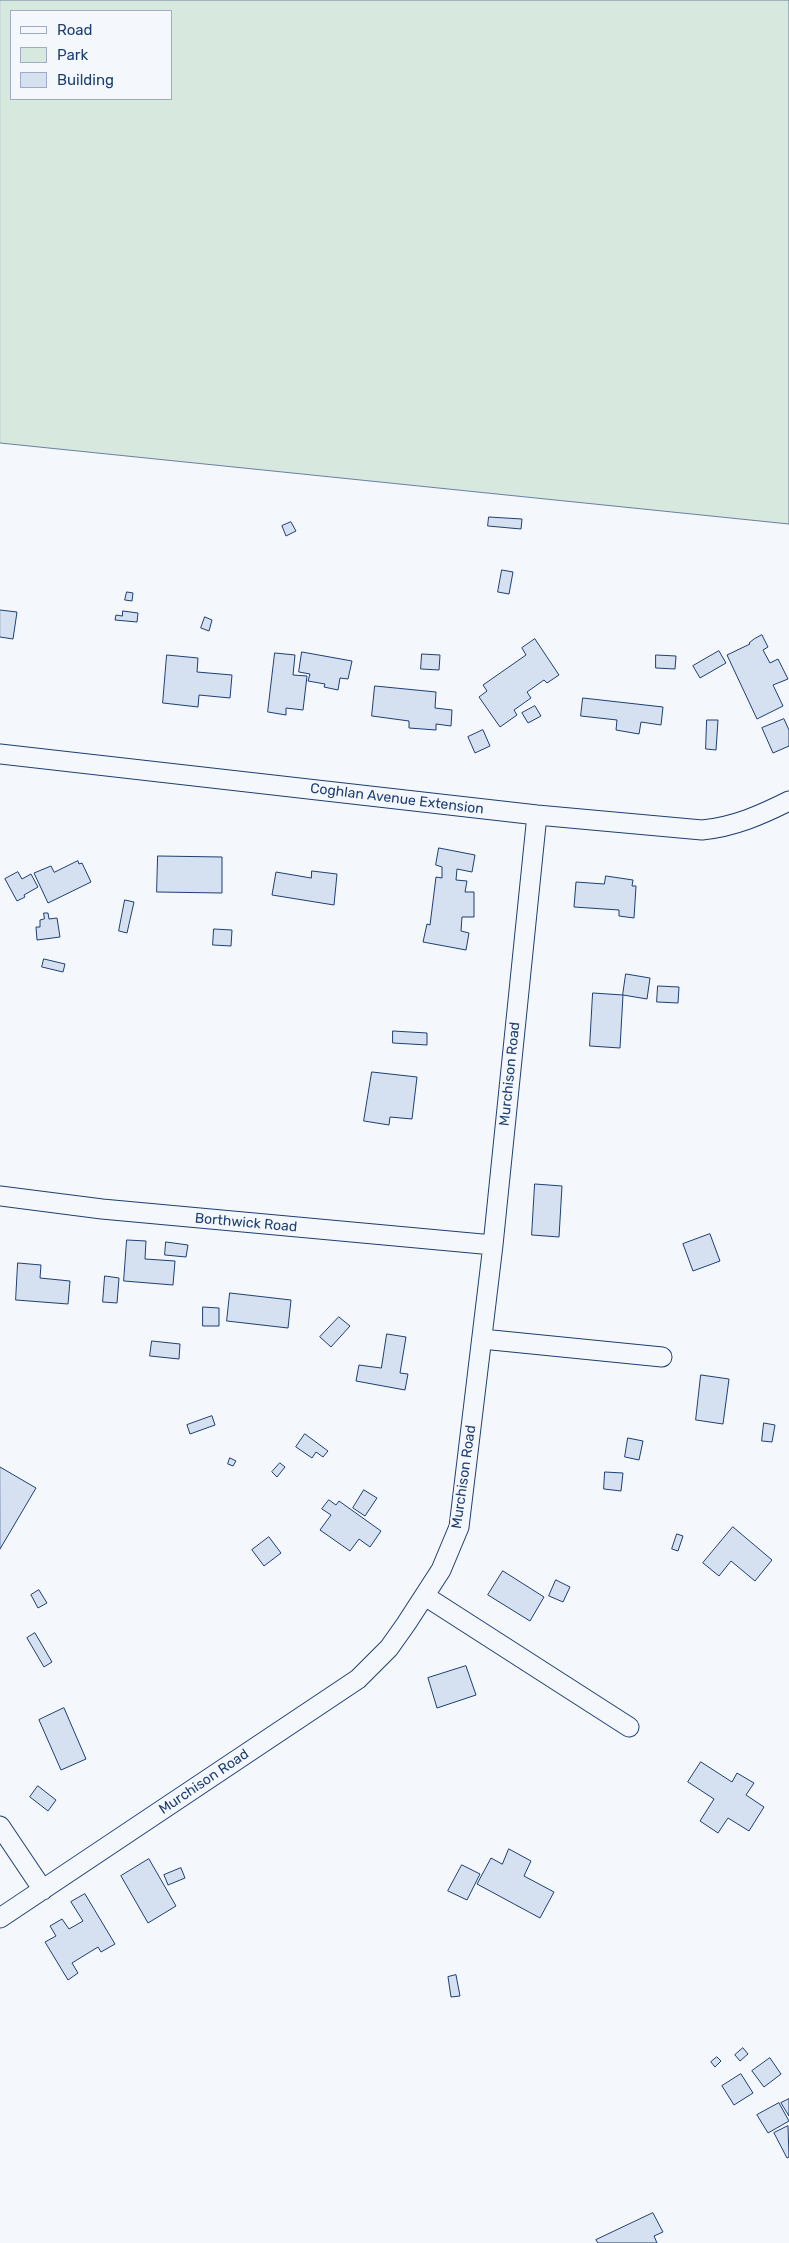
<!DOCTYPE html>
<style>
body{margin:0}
#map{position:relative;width:789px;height:2243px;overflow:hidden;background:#f4f7fb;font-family:Rubik,sans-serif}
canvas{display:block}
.legend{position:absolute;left:10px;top:10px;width:162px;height:90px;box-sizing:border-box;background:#f4f7fb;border:1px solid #9eadc5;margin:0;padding:6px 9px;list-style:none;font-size:15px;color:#1d3f73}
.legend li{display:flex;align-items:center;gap:10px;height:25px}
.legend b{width:25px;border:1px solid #9eadc5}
</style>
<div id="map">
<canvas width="789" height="2243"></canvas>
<ul class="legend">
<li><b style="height:6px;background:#f4f7fb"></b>Road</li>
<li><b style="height:14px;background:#d7e8df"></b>Park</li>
<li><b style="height:14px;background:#d5e0f0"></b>Building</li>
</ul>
</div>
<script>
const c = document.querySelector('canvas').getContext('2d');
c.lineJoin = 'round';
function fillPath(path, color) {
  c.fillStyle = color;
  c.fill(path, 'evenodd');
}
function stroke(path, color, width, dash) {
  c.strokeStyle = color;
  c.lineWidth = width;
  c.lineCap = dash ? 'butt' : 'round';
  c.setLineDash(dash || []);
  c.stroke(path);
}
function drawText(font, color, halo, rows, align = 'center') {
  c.font = font + ' Rubik,sans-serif';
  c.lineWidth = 4;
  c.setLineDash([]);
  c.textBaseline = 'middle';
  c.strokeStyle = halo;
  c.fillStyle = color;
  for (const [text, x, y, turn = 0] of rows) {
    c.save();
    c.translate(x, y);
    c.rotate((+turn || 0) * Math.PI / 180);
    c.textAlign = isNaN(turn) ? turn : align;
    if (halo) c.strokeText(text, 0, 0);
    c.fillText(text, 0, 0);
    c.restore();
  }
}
const green = new Path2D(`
 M0,0H789V524L0,443ZM11,11H171V99H11Z`);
const building = new Path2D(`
 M489,517L522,519L521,529L488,526Z
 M291,522L296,531L286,536L282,526Z
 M502,570L513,572L509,594L498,592Z
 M127,592L133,593L132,601L125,600Z
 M0,610L17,612L13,639L0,637Z
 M123,611L138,613L137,622L115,620L116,615L122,616Z
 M205,617L212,620L209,631L201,628Z
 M762,635L768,647L763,650L770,663L778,659L788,679L773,685L783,706L757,719L727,655L750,644L749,643L754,639Z
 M535,639L559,675L547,683L544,680L527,692L531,698L514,710L517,715L500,727L479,697L487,691L483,685L526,655L522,648Z
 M719,651L726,663L700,678L693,666Z
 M302,652L352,661L348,679L340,678L338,690L324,687L325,684L308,681L310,674L299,672Z
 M275,653L295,655L293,675L307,676L303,710L286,708V715L268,712Z
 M422,654L440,655L439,670L421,669Z
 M167,655L198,658L197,672L232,675L230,698L199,695L198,707L163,703Z
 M656,655L676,656L675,669L656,668Z
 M375,686L436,692L435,708L452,710L451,726L436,724V730L409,728V721L372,716Z
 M583,698L663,707L661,725L641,722L639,734L616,730L617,720L581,716Z
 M535,706L541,716L528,723L522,713Z
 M784,719L789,730V746L773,753L762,728Z
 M707,720H718L716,750L706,749Z
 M483,730L490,746L475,753L468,737Z
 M439,848L475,855L472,872L457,869L456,880L467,881L465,892H474V917H462L461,931L469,933L466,950L423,942L427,924L430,925L436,877L442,878V867L436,865Z
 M158,856L222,857V893L157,892Z
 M78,861L79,864L82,863L91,882L48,903L34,873L51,866L54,872Z
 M312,871L337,874L334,905L272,895L276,872L311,878Z
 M18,872L22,879L31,874L38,887L24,895L25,897L17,901L5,879Z
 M606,876L633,880L632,886H636L634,918L619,916V910L574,907L576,882L604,884Z
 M125,900L134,902L127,933L119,931Z
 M44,913H48L49,919L57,918L60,937L37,940L36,927H40V920L44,919Z
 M214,929L232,930L231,946L213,945Z
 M44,959L65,964L63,972L42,967Z
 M626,974L650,978L647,999L623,995Z
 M658,986L679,987L678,1003L657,1002Z
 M593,993L623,995L620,1048L590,1046Z
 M393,1031L427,1033V1045L393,1043Z
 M372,1072L417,1077L412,1119L390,1117L389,1125L364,1121Z
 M535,1184L562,1186L559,1237L532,1235Z
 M710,1234L720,1261L693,1271L683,1244Z
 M127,1240L146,1241L145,1259L175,1261L173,1285L124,1281Z
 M166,1242L188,1245L186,1257L165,1255Z
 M18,1263L41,1265L40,1278L70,1281L68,1304L16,1300Z
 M105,1276L119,1278L117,1303L103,1302Z
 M230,1293L291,1300L288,1328L227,1321Z
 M203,1307L219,1308V1326H203Z
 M339,1317L350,1326L331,1347L320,1337Z
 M387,1334L406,1337L400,1373L408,1374L405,1390L356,1381L359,1365L381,1368Z
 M152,1341L180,1344L179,1359L150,1356Z
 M701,1375L729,1379L723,1424L696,1420Z
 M212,1416L215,1425L190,1434L187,1425Z
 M764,1423L775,1425L772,1442L762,1441Z
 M305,1434L328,1451L323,1457L316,1452L312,1458L296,1447Z
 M628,1438L643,1441L639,1460L625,1457Z
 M230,1458L236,1461L233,1466L228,1464Z
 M280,1463L285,1467L277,1477L272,1472Z
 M0,1467L36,1488L0,1549Z
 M605,1472L623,1473L621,1491L604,1489Z
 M364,1490L377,1498L365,1516L353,1508Z
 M329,1500L336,1505L339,1501L381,1531L370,1547L359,1539L350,1551L320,1530L331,1515L322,1509Z
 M733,1527L772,1560L755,1581L731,1561L719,1576L703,1563Z
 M677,1534L683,1536L678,1551L672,1549Z
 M269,1537L281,1553L264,1566L252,1550Z
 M503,1571L544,1597L530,1621L488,1595Z
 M556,1580L570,1587L563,1602L549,1596Z
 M39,1590L47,1603L38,1608L31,1595Z
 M35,1633L52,1662L44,1667L27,1638Z
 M466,1666L476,1695L437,1708L428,1678Z
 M64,1708L86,1759L61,1770L39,1720Z
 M701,1762L732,1782L737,1773L754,1783L746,1795L764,1807L749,1831L728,1818L718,1833L700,1821L714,1799L688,1782Z
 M38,1786L56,1800L48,1811L30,1797Z
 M509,1849L531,1861L524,1876L554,1892L540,1918L477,1884L491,1858L502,1864Z
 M149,1859L176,1906L148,1923L121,1876Z
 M462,1865L480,1874L467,1900L448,1891Z
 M181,1868L185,1878L168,1885L164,1875Z
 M85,1894L115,1944L101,1952L98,1947L72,1963L78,1973L68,1980L45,1942L56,1936L50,1926L62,1919L69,1929L83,1921L71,1902Z
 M456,1975L460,1996L451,1997L448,1977Z
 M743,2048L748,2054L740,2061L735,2055Z
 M717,2057L721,2061L715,2067L711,2062Z
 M770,2058L781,2074L764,2087L752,2071Z
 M741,2074L753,2093L734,2105L722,2086Z
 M789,2099V2116L781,2103Z
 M779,2103L789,2121L768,2133L757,2115Z
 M788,2126L789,2157L787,2158L774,2133Z
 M653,2213L663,2232L654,2236L657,2243H598L596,2240Z`);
const minor = new Path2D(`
 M0,754L537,815L702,830C734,827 761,815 789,801
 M0,1196L102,1209L493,1245
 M482,1339L662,1357
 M425,1596L629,1727
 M0,1826L43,1890
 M0,1918L358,1679L389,1648L406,1624L441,1570L459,1527L493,1245L537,815`);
const streetNames = [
 ["Coghlan Avenue Extension",397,799,7],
 ["Murchison Road",510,1074,-84],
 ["Borthwick Road",246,1223,5],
 ["Murchison Road",464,1477,-82],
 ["Murchison Road",204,1782,-34]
];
fillPath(green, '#d7e8df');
stroke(green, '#687fa3', 1);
fillPath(building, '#d5e0f0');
stroke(building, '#1d3f73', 1);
stroke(minor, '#1d3f73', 21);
stroke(minor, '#f4f7fb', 19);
drawText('14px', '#1d3f73', '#f4f7fb', streetNames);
</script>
